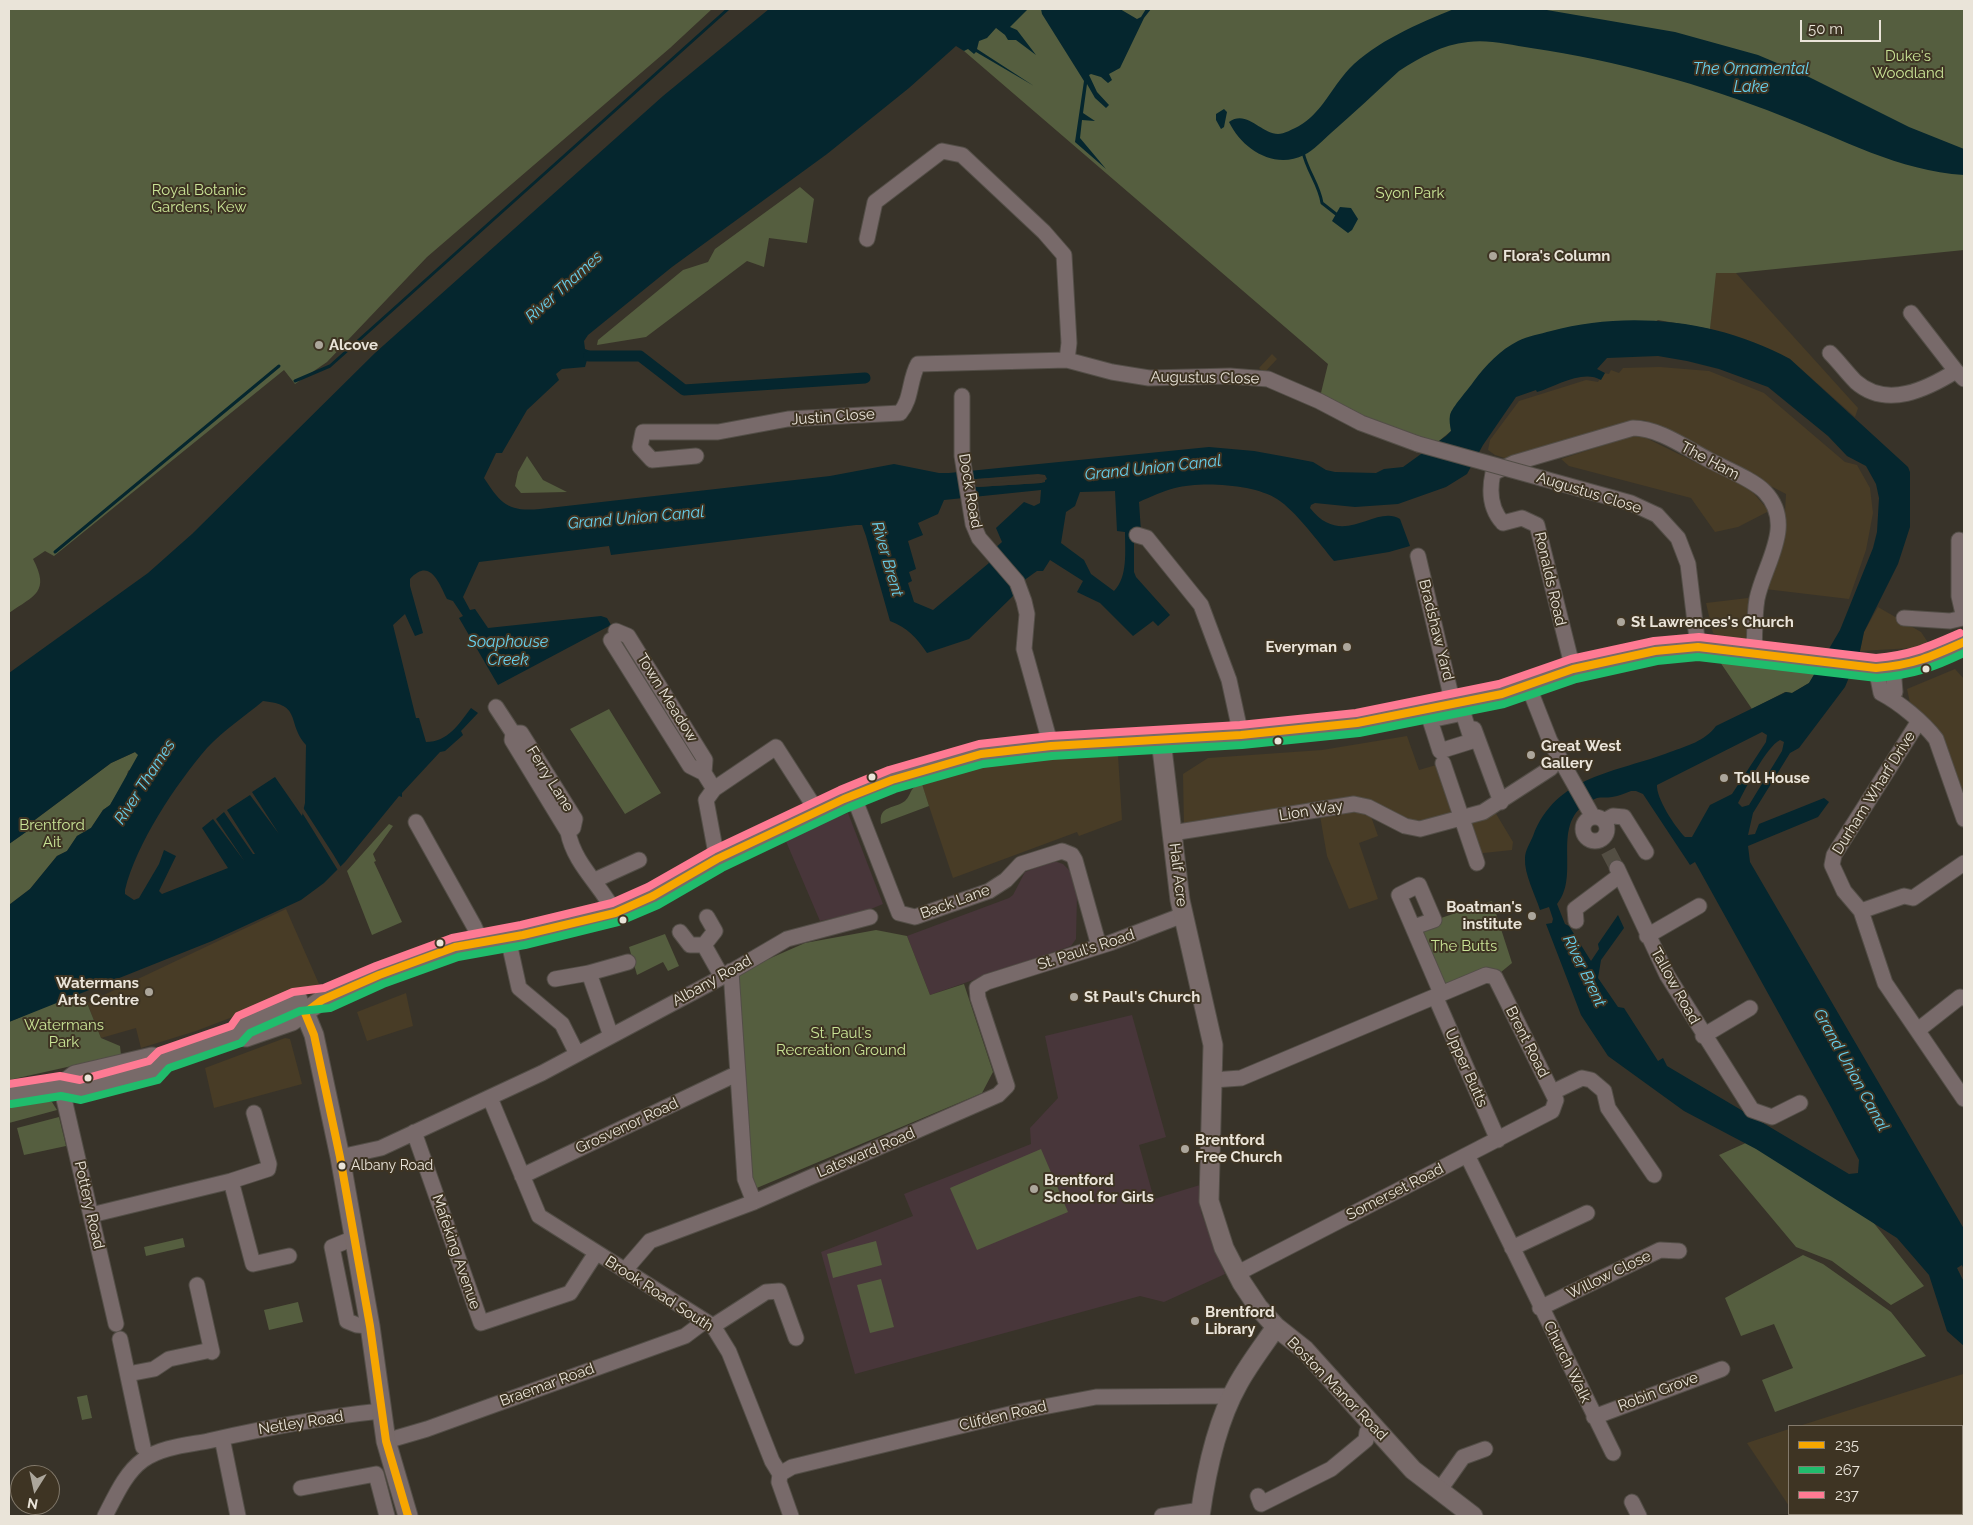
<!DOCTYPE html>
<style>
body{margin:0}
#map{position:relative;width:1973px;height:1525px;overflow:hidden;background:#383329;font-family:Raleway,sans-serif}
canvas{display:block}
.frame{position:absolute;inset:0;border:10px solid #eae4d9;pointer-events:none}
.legend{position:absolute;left:1788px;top:1425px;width:175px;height:90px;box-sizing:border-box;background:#3e3423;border:1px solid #837a6c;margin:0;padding:6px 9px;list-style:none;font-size:15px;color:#eae4d9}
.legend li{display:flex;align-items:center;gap:10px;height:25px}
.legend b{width:25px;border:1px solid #837a6c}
.north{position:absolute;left:10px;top:1465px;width:50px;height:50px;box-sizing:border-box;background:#3e3423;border:1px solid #837a6c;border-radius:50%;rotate:190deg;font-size:14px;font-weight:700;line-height:20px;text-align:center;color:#eae4d9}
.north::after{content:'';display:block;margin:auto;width:18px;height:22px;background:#aca69b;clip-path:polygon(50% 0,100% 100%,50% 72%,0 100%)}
.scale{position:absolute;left:1800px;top:20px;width:81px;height:22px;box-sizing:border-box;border:2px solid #eae4d9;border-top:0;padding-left:6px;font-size:15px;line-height:18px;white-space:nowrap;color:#eae4d9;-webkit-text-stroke:4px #3e3423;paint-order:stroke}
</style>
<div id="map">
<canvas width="1973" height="1525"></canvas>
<div class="frame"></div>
<ul class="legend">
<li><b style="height:6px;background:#f7a600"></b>235</li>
<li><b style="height:6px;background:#20bc6c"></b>267</li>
<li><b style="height:6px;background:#fe7a93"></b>237</li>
</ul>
<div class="north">N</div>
<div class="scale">50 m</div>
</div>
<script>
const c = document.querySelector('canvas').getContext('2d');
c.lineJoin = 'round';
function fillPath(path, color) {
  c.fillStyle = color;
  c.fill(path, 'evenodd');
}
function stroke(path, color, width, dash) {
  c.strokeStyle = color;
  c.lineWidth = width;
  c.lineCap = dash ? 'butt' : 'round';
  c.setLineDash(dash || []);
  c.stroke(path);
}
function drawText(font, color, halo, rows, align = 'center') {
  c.font = font + ' Raleway,sans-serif';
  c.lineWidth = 4;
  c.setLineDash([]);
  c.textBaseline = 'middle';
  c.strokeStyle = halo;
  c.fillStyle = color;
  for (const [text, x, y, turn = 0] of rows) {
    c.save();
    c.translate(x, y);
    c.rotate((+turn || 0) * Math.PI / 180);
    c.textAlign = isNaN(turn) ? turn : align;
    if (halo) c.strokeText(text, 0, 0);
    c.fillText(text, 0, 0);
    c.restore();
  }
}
const built = new Path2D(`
 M1715,273H1736L1858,408L1855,417L1790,359L1710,329Z
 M1272,354L1277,359L1264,373L1259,368Z
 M1660,367L1709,371L1764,393L1845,462L1857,465L1870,488L1873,513L1866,550L1849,599L1765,589L1784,529L1786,494L1644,420L1632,422L1514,461L1495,455L1488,450L1490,440L1519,401L1586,380L1598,382L1604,373L1609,374L1611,370L1619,373L1623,368Z
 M1632,436L1644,437L1750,489L1769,511L1738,527L1715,532L1691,498L1569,466L1561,459Z
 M1748,598L1752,605L1748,639L1720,637L1713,633L1706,603Z
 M1878,607L1921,632L1931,647L1860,651L1864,632Z
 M1955,669L1964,679V796L1940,736L1911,707L1907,689Z
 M1407,736L1419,770L1443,763L1463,818L1492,807L1513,842L1512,850L1474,854L1463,819L1420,829L1368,808L1378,836L1359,843L1378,899L1349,909L1327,856L1319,810L1184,830L1183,774L1208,758L1322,750Z
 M1118,755L1122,820L1079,836L1077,832L953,878L921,782L984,765L1023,758L1024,761Z
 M286,909L319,984L196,1031L141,1048L136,1028L101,1038L87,1003Z
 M406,993L413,1026L367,1041L357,1012Z
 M285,1038L290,1039L302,1084L214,1108L205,1068Z
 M1963,1374L1964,1516H1796L1795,1514H1962V1426H1799Z
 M1789,1429V1506L1747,1443Z`);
const education = new Path2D(`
 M848,813L883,904L866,911L820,921L785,839L809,827Z
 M1054,861L1063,864L1070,871L1077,895L1076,939L1071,946L930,995L907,936L1009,898L1013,895L1025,872Z
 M1132,1015L1166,1137L1139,1145L1154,1199L1200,1185L1201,1212L1225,1274L1164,1302L1140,1296L855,1374L821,1252L913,1216L904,1194L1031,1144L1030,1128L1058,1098L1045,1036Z`);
const green = new Path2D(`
 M9,9H712L670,48L427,257L327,362L295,384L284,370L54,556L45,551L33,559C50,592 35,595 9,613Z
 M964,9H1964V250L1736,273H1716L1710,329L1658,320L1451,431L1433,446L1319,401L1328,364L964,51L957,44Z
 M800,187L814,199L807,243L769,238L764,267L747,261L646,337L597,345L598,340L683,270L708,262L715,249Z
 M527,456L543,480L567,492L521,493L515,486L518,472Z
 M1720,662L1819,669L1809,683L1792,693L1785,692L1752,709Z
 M609,709L661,793L625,814L570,729Z
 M135,752L139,755C137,762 135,767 128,771L126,779L110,805L103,810L91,828L77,836L67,851L57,856L30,889L9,905V844L26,832L32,822L111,763Z
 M922,784L929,806L881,824C878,805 895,809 905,801C913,793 908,788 922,784Z
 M389,824L393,826L373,854L376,861L374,862L402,922L372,935L347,871Z
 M1492,901L1512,963L1495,977L1441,993L1414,927Z
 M876,930L907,936L930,995L964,984L993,1072L982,1093L752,1190L735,978L757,964L805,943Z
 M665,934L679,966L668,971L663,962L637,975L629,947Z
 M77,993L87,1003L101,1038L120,1046L121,1055L9,1080V1022Z
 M32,1101L52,1102L57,1110L9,1123V1105Z
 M59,1117L66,1146L24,1155L17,1128Z
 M1748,1142L1865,1212L1924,1286L1891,1305L1832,1261L1796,1247L1719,1155Z
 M1041,1149L1068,1212L977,1250L950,1188Z
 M183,1238L185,1247L146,1256L144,1247Z
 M876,1241L882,1265L833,1278L827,1254Z
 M1803,1255L1823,1264L1891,1312L1926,1356L1775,1412L1762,1380L1793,1368L1774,1324L1741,1336L1725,1298Z
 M881,1279L894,1327L870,1333L857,1285Z
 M298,1302L303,1322L269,1330L264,1310Z
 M87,1395L92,1418L82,1420L77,1397Z`);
const water = new Path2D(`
 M769,9H1028L1010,27L1017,30L1036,55L1016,40H1008L1005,35L996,28L987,38L979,41L977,49L1034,86L976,52L974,54L968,49L964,51L956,46L909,88L827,154L672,267L588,335L584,341L585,349L590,351L589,360H587L585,367L562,369L556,374L559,380L527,410L502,453H496L484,478C501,504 508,512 540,509L830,476L894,464L939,473H949L1209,447L1254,451L1287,457L1313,462L1326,470L1335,472L1376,473L1384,469L1403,467L1446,436L1451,431C1450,426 1449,420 1450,415C1452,407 1468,390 1474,381C1486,365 1500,350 1518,341C1528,336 1540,334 1551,331C1629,310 1719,320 1790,359L1908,467L1910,472V527L1898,564L1864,632L1860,651L1845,687L1799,748L1790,753L1753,813L1748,835L1755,834L1759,824L1824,798L1829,802L1818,817L1748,846L1750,862L1964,1229V1270L1962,1265L1957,1268L1964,1282V1346L1947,1331L1929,1275L1897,1238L1756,1149L1684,1111L1608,1056L1581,1015L1546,924L1552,923L1553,919L1549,907L1540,910C1535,894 1524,874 1525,858C1525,851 1530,843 1533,836C1556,775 1616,773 1670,752C1687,746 1705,741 1716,726L1786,692L1792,693L1809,683L1840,630L1873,548L1877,532L1879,498L1876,484L1866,466L1847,456L1828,436L1768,387L1719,369L1687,361L1658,356L1607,358L1597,369L1605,373L1601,380C1583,369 1556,386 1537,392L1536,390L1516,397L1483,445L1467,474L1446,487L1398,504L1355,507L1315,503L1311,505L1310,508C1343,550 1375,504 1400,519L1410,546L1389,552L1334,561C1319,543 1296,511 1277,499C1255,484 1200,481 1175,488C1163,491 1150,497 1139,502L1141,532H1134V572L1136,577L1170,615L1158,626L1153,621L1133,636L1100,603L1077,592L1083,581L1050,560L1043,571H1037L1023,581L1012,597L969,639L927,653C916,637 908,628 890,621L866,536L862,525H856L611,555L609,546L479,562L463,597L470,610L475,609L488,628L601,616L607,618L611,625L498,685L459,618L463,616L453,601L447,599C439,583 430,557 410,579V586L423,633L415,636L405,614L393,625L416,718H419L426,742C448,742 459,724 471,708L478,713L461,731L463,735L445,751L440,752L402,793V797L399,796L345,862L324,883L301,900L212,941L9,1022V905L30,889L57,856L67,851L77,836L91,828L103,810L110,805L138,755L135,752L111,763L32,822L26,832L9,844V673L148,573L192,534L375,353L663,96ZM1045,475V482L1041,483L977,487L971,481L976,479ZM1041,490L1040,503L1034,506L1024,502L996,528L1002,542L986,556L989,563L933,610L914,602L908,583L912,581L909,572L916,569L908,541L923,535L918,523L938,514L944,500ZM1115,491L1117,531L1125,532C1125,551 1128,577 1114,591L1091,574L1084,560L1061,543L1066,512L1075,506L1080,492ZM263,701C303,705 286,722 306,745L305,803L302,816L275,777L252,792L279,834L250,795L227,810L255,854H253L224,812L216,819L245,862L213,819L202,828L228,868L162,894L159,891L176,856L164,850L159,864L139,898L134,900L125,894V890C136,844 176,784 207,748C223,731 245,716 263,701ZM1762,732L1767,735L1766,742L1732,794L1710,805L1692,837H1685C1675,827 1656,798 1657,785ZM1780,740L1784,742L1782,751L1749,805L1742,807L1738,803C1746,788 1766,747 1780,740ZM1631,791H1636L1643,794L1690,865L1695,862L1831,1107L1859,1160L1858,1173L1849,1174L1667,1066L1663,1058L1658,1061L1624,1008L1618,1007L1598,978L1601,960L1624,928L1618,915L1598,944L1599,949L1591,961L1569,926L1565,924L1557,904C1583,873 1545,818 1597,798C1601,797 1607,798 1612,797C1619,796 1625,793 1631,791Z
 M1041,9H1120L1137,19L1141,17L1146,9H1151L1144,18L1120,68L1109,74L1112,80L1108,83L1101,77L1091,74L1089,75L1097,92L1109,105L1106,108L1095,98L1087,84L1083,113L1095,121L1082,120L1080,138L1106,169L1075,142L1084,81L1042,14Z
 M1454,9H1541L1675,32L1758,55L1803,74L1909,127L1964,149V175C1899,171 1842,139 1782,116C1702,84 1617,61 1531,48C1511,45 1488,39 1468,42C1441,45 1421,57 1399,71C1376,92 1354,113 1331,133C1323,140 1314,150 1304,155C1274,170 1242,149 1229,122C1247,109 1261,134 1278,134C1284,134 1293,129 1299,126C1321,114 1332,87 1349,69C1375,42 1419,23 1454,9Z
 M1224,109L1227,112L1224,127L1221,129L1216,120V114Z
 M1340,207L1351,208L1358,219L1352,230L1348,233L1332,221Z`);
const pier = new Path2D(`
 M1038,474L1045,475L1047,479L1041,483L977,487L971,485V481L976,479ZM1032,477L1045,478L977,485L973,483L976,481Z
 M293,798L301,811L302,806L333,854L342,869L339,872Z`);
const stream = new Path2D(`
 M1303,152C1307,171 1319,184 1322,203L1336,214
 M295,381L330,366L728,9
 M55,552L279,366`);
const canal = new Path2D(`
 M589,356H640L684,390L865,378`);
const minorTunnel = new Path2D(`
 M1608,851L1617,868`);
const minor = new Path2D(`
 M867,239L875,202L942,151L962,155L1044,232L1064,255L1069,343L1067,360
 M1911,313L1956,371
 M1830,353C1839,362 1847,373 1856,382C1887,409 1927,389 1956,371L1964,379
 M962,396V456L973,524L979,538L1017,582L1024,601L1027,614L1024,649L1051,746
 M696,456L652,460L640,447L643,432H718L788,419L900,413C912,399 909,380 918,364L1067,360L1112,372L1149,378L1230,376L1268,379L1319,401L1361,423L1418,444
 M1541,478L1631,503L1657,515L1678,538L1688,564L1698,647
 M1503,523C1490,509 1489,491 1493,473L1514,463L1633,428C1659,428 1686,448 1709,460C1724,468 1754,480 1765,492C1796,525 1764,564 1757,599C1754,617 1755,635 1754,652
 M1503,523L1522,518L1537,525L1573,669
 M1137,535L1147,538L1201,605L1229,680L1241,735
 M1959,540V596L1964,618
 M1418,556L1453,704
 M1904,618L1950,621L1963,618
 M616,631L628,636L705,760L704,773L714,789
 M611,640L690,766L704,773
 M1876,668L1881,693C1900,703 1923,722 1936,739L1964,819
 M1528,685L1550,741L1593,817
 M1889,697L1895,692L1893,667
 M496,707L513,733L512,740L568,832L573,828L575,819L521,733H513
 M1463,713L1472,741L1440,751L1430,720Z
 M1919,721L1834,855L1832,865L1844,891L1861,911L1885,983L1964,1099
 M1474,729L1501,802
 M1443,763L1477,863
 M853,795L899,913L915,917L989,891L1006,880L1021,864L1062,851L1072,855L1075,860L1099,946
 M1583 829a12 12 0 1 1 24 0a12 12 0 1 1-24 0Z
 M1604,821L1613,816L1624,817L1646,852
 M416,822L474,926L481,942
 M568,832C574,864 601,885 615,913
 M1172,833L1354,804L1368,807L1405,826L1420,829L1483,812L1551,768
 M717,859L706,800L714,789L776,747L817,811
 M1617,868L1667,975L1752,1110L1772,1117L1800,1103
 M595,880L639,860
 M1861,911L1904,896L1913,898L1964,863
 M1576,921L1575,909L1619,876
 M1414,927L1434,920L1419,885L1399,895L1441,993
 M680,932L690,945H704L722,977
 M1647,936L1699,906
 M508,938L519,988L562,1024L577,1054
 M704,945L715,931L707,917
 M731,971L745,1179L754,1202
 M589,973L628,962
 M555,979L589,973L611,1036
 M1435,996L1498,1140
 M1918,1030L1960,997L1964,998
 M1703,1036L1750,1008
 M1213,1080L1241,1078L1486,975L1495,977L1556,1100L1552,1111L1238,1273
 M61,1086L116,1324
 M1553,1092L1582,1078L1591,1080L1604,1091L1608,1108L1654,1175
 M490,1098L539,1216L713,1326L729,1352L772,1461L780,1474L779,1482L791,1516
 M414,1132L481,1323L570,1293L596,1253
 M1467,1155L1613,1453
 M340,1157L381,1148L542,1073L722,977L787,939L870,917
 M522,1176L732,1076
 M231,1181L253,1264L289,1256
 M91,1215L231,1181L268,1169L269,1164L254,1113
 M354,1238L332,1247L347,1321L357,1325L370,1326
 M1512,1248L1587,1213
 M625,1270L650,1241L754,1202L998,1095L1007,1086L978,998L977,988L987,982L1110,943L1183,915
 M197,1285L212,1352
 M1540,1308L1660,1250L1679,1251
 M713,1326L766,1292L779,1291L796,1338
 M120,1339L143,1447
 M128,1374L154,1369L169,1359L211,1350
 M1594,1417L1722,1369
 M222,1438L238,1516
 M386,1441L427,1429L685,1336L705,1321
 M780,1474L792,1467L1022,1411L1096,1397L1232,1396
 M301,1488L376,1474L387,1516
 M1439,1491L1463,1457L1485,1449
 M1258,1496L1261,1504L1331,1469L1366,1440L1367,1432L1373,1426
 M1632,1502L1639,1516
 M105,1516C115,1497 125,1473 143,1460C161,1447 187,1445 208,1441C265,1428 323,1417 381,1411
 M1162,1516L1201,1510`);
const major = new Path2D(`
 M1161,740L1180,900L1213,1045L1209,1201L1224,1248L1242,1283L1258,1307L1276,1327L1305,1350L1413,1470L1473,1516
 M288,1005L294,1006L305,1013L314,1035L340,1157L370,1326L386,1441L408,1516
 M237,1034L246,1037L292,1021L322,1000L379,975L455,947L523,935L615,913L653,896L717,859L844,799L892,780L981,754L1051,746L1241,735L1357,723L1502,694L1573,669L1655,651L1698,647L1769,654L1876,668L1904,666L1923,661L1964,642
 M61,1086L75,1075L152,1057L163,1060
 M9,1094L61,1086L80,1090L89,1088L155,1070L163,1060L237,1034L243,1025L298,1000
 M1200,1516C1206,1472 1216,1423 1238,1384C1249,1364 1263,1346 1276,1327`);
const minorBridge = new Path2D(`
 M1418,444L1541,478`);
const bus1 = new Path2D(`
 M305,1013L322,1000L379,975L455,947L523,935L615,913L653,896L717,859L844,799L892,780L981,754L1051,746L1241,735L1357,723L1502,694L1573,669L1655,651L1698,647L1876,668C1913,665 1931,657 1964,642
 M305,1013L314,1035L340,1157L370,1326L386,1441L408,1516`);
const bus2 = new Path2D(`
 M11,1104L61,1096L81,1100L158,1080L169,1068L241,1043L250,1033L300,1011L330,1008L383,984L458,957L525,945L618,922L658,905L722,868L848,808L895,789L983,764L1052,756L1242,745L1359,733L1504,704L1576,679L1657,661L1698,657L1877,678C1912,675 1933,668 1964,653`);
const bus3 = new Path2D(`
 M9,1084L60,1076L80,1080L87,1078L149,1061L159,1051L231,1026L238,1016L293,992L324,988L376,966L452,938L521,925L612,903L648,887L713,850L840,790L889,770L979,744L1050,736L1240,725L1356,713L1499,684L1571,659L1654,641L1699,637L1876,658C1911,655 1928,647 1960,633`);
const markers = [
 [1493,256,5,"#aca69b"],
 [319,345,5,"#aca69b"],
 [1621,622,5,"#aca69b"],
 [1347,647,5,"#aca69b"],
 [1926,669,4.5,"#eae4d9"],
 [1278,741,4.5,"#eae4d9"],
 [1531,755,5,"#aca69b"],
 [872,777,4.5,"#eae4d9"],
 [1724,778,5,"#aca69b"],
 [1532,916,5,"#aca69b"],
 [623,920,4.5,"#eae4d9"],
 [440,943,4.5,"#eae4d9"],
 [149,992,5,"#aca69b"],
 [1074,997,5,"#aca69b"],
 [88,1078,4.5,"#eae4d9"],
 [1185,1149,5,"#aca69b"],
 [342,1166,4.5,"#eae4d9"],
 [1034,1189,5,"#aca69b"],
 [1195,1321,5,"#aca69b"]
];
const busNames = [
 ["Albany Road",351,1166]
];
const parkNames = [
 ["Duke's",1908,56],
 ["Woodland",1908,73],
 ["Royal Botanic",199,190],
 ["Gardens, Kew",199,207],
 ["Syon Park",1410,193],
 ["Brentford",52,825],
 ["Ait",52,842],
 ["The Butts",1464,946],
 ["Watermans",64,1025],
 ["Park",64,1042],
 ["St. Paul's",841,1033],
 ["Recreation Ground",841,1050]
];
const poiNames = [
 ["Flora's Column",1503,256],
 ["Alcove",329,345],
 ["St Lawrences's Church",1631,622],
 ["Everyman",1337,647,"right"],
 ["Great West",1541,746],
 ["Gallery",1541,763],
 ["Toll House",1734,778],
 ["Boatman's",1522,907,"right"],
 ["institute",1522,924,"right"],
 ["Watermans",139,983,"right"],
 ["Arts Centre",139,1000,"right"],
 ["St Paul's Church",1084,997],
 ["Brentford",1195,1140],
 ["Free Church",1195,1157],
 ["Brentford",1044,1180],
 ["School for Girls",1044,1197],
 ["Brentford",1205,1312],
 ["Library",1205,1329]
];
const streetNames = [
 ["Augustus Close",1205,378,1],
 ["Justin Close",833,417,-4],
 ["The Ham",1710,461,28],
 ["Dock Road",970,491,80],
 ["Augustus Close",1589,493,17],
 ["Ronalds Road",1550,579,77],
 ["Bradshaw Yard",1436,630,76],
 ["Town Meadow",667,698,58],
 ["Ferry Lane",550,779,58],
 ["Durham Wharf Drive",1874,793,-58],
 ["Lion Way",1311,811,-9],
 ["Half Acre",1178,875,83],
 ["Back Lane",955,902,-20],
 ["St. Paul's Road",1086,950,-18],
 ["Albany Road",712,981,-29],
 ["Tallow Road",1675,986,61],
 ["Brent Road",1527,1042,63],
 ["Upper Butts",1466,1068,66],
 ["Grosvenor Road",627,1126,-25],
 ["Lateward Road",866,1153,-23],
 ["Somerset Road",1395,1192,-27],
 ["Pottery Road",89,1205,77],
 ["Mafeking Avenue",456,1252,71],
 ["Willow Close",1609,1275,-26],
 ["Brook Road South",659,1294,33],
 ["Church Walk",1567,1362,64],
 ["Braemar Road",547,1385,-20],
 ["Boston Manor Road",1337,1389,46],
 ["Robin Grove",1658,1392,-21],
 ["Clifden Road",1003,1416,-13],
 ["Netley Road",301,1423,-9]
];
const waterNames = [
 ["The Ornamental",1751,69],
 ["Lake",1751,87],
 ["River Thames",564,287,-42],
 ["Grand Union Canal",1153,468,-6],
 ["Grand Union Canal",636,518,-5],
 ["River Brent",887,559,74],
 ["Soaphouse",508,642],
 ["Creek",508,660],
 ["River Thames",145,782,-57],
 ["River Brent",1584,971,64],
 ["Grand Union Canal",1851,1070,61]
];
fillPath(built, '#483c26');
fillPath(education, '#48363a');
fillPath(green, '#555e3f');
fillPath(water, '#05262e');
fillPath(pier, '#383329');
stroke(stream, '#05262e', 3);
stroke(canal, '#05262e', 11);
stroke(minorTunnel, '#534e43', 15, [15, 8]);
stroke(minor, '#534e47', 17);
stroke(major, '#534e47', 21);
stroke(minor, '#786a6a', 15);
stroke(major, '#786a69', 19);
stroke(minorBridge, '#534e47', 17, []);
stroke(minorBridge, '#786a6a', 15);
stroke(bus1, '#f7a600', 8);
stroke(bus2, '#20bc6c', 8);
stroke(bus3, '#fe7a93', 8);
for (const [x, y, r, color] of markers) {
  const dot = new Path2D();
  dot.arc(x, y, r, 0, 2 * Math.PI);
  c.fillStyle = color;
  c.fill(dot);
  stroke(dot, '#3e3423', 2);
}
drawText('14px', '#eae4d9', '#3e3423', busNames, 'left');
drawText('15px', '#cae496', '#3e3423', parkNames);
drawText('bold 15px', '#eae4d9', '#3e3423', poiNames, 'left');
drawText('15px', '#eae4d9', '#3e3423', streetNames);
drawText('italic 16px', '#67d0ed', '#3e3423', waterNames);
</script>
